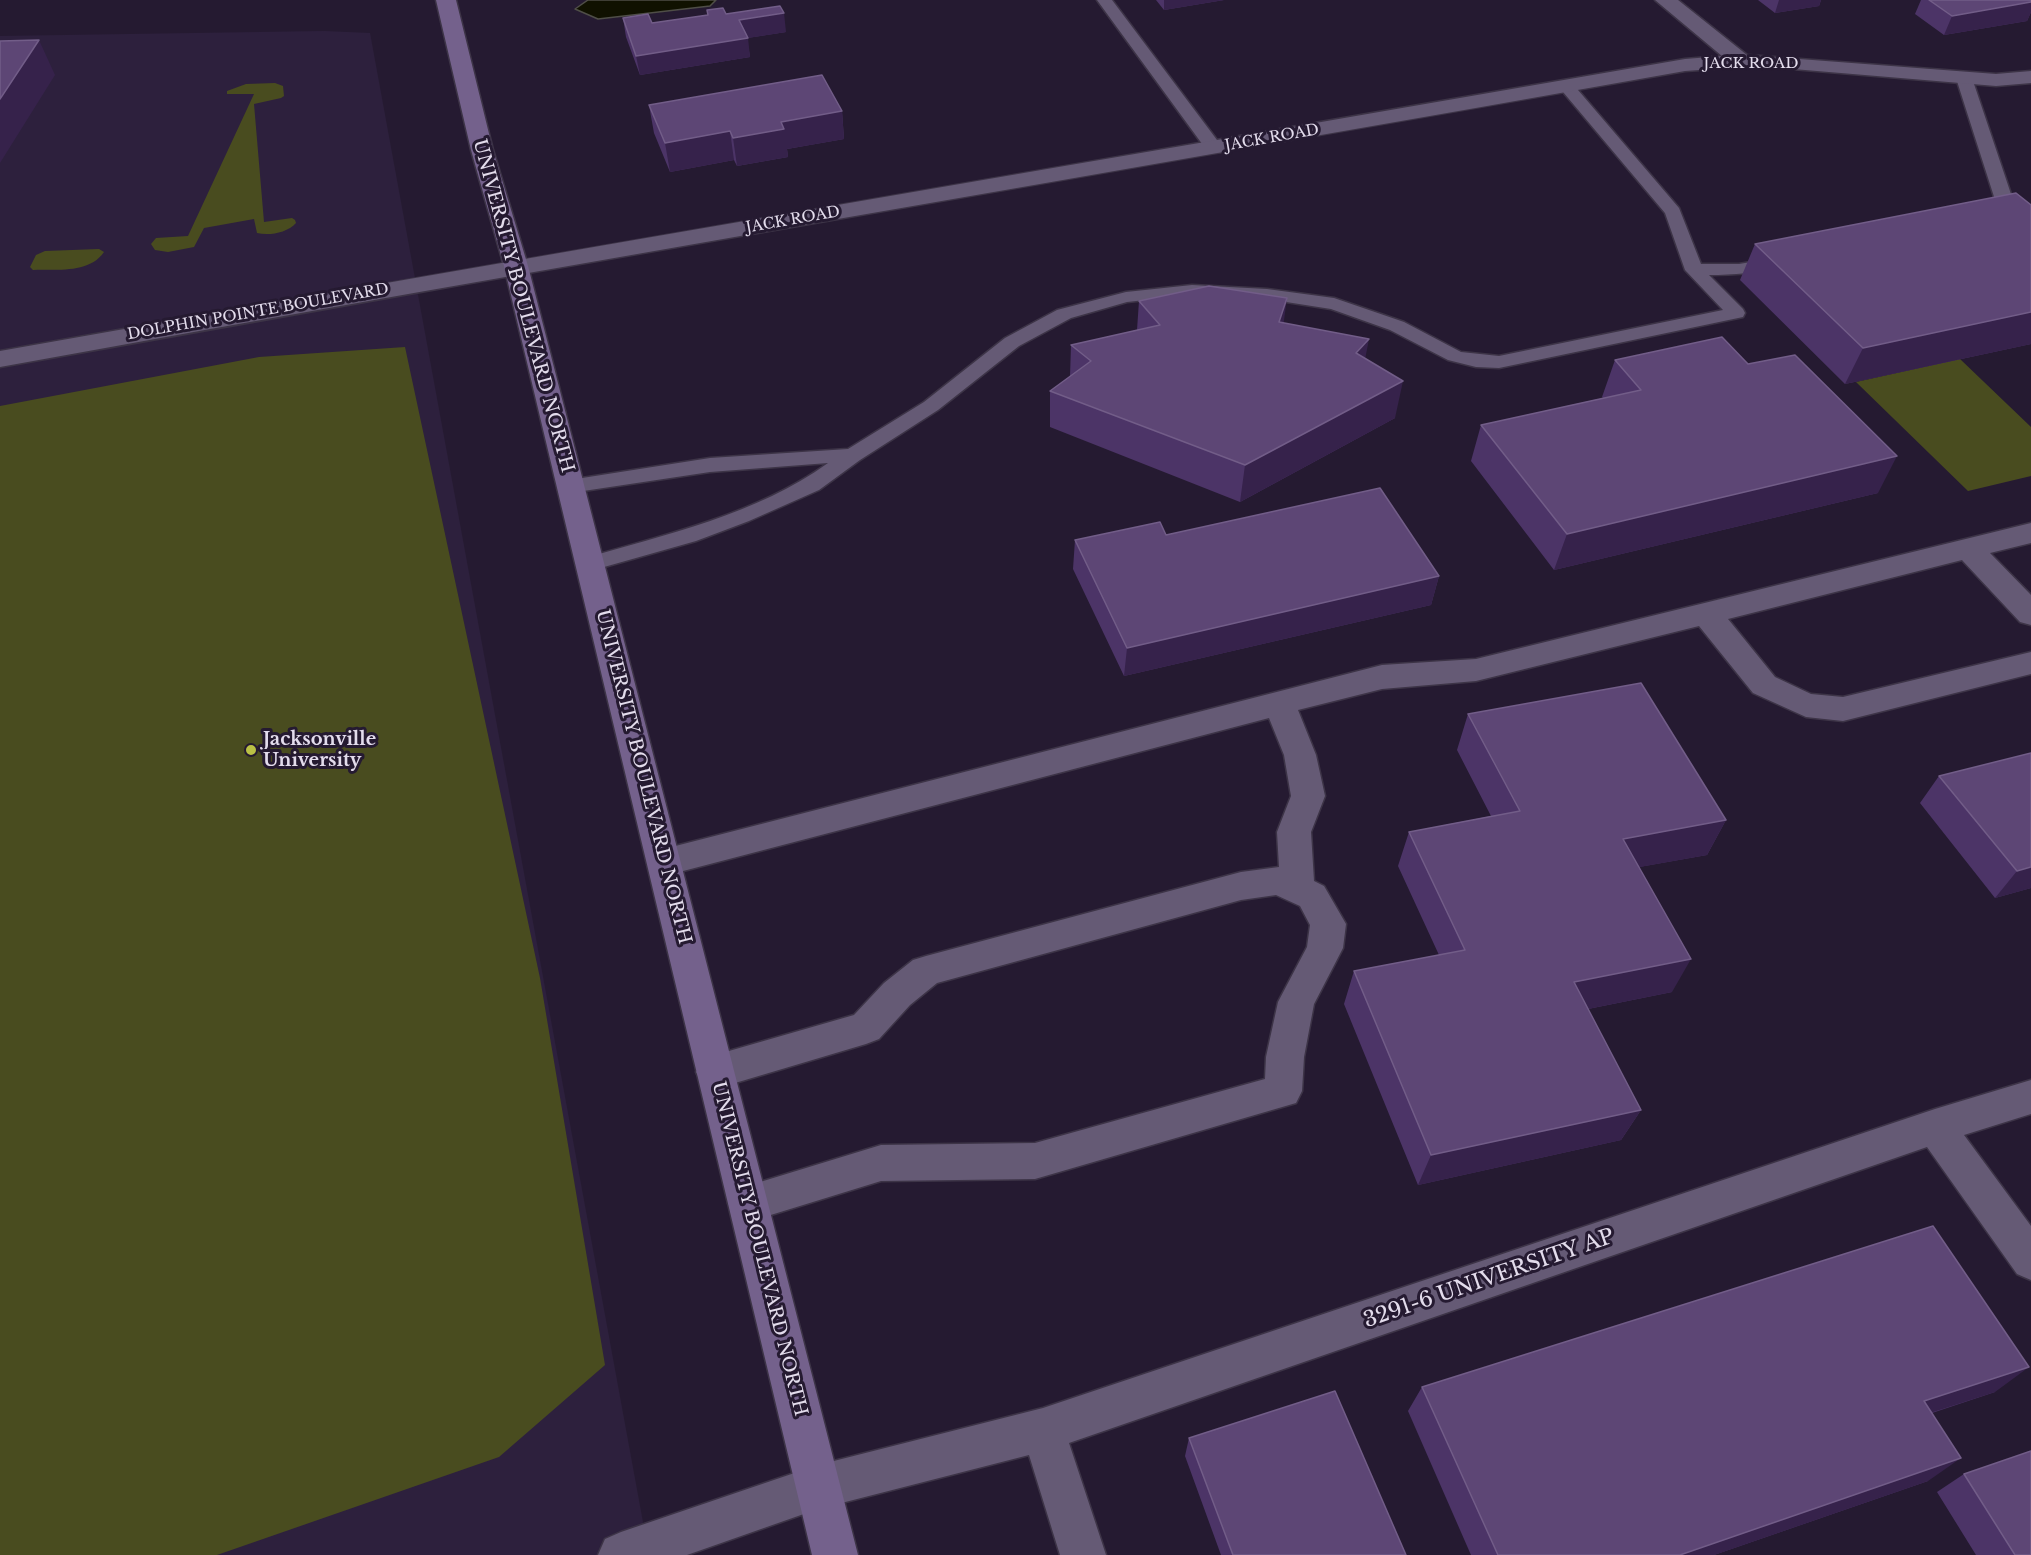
<!DOCTYPE html>
<style>
body{margin:0}
canvas{display:block;background:#251a31}
</style>
<canvas width="2031" height="1555"></canvas>
<script>
const c = document.querySelector('canvas').getContext('2d');
c.lineJoin = 'round';
function fillPath(path, color) {
  c.fillStyle = color;
  c.fill(path, 'evenodd');
}
function stroke(path, color, width, dash) {
  c.strokeStyle = color;
  c.lineWidth = width;
  c.lineCap = dash ? 'butt' : 'round';
  c.setLineDash(dash || []);
  c.stroke(path);
}
function drawText(font, color, halo, rows, align = 'center') {
  c.font = font + ' "Libre Baskerville",serif';
  c.lineWidth = 6;
  c.setLineDash([]);
  c.textBaseline = 'middle';
  c.strokeStyle = halo;
  c.fillStyle = color;
  for (const [text, x, y, turn = 0] of rows) {
    c.save();
    c.translate(x, y);
    c.rotate((+turn || 0) * Math.PI / 180);
    c.textAlign = isNaN(turn) ? turn : align;
    if (halo) c.strokeText(text, 0, 0);
    c.fillText(text, 0, 0);
    c.restore();
  }
}
const built = new Path2D(`
 M324,31L370,33L649,1555H0V36Z`);
const green = new Path2D(`
 M275,83L283,86L284,96L281,98L254,104L264,222L292,218L295,220L296,223C287,233 269,236 257,233L254,219L204,228L194,247L168,252L155,250L151,244L156,238L188,236L254,94H227V91L246,84Z
 M99,249L104,252C89,274 56,269 33,270L30,267L36,255L45,251Z
 M405,347L540,978L605,1365L499,1457L217,1555H0V406L259,357Z
 M1960,359L2031,427V476L1968,491L1856,382Z`);
const water = new Path2D(`
 M588,0H716L710,6L598,19L575,9Z`);
const service = new Path2D(`
 M1097,0H1112L1220,144L1222,148L1220,152H1208Z
 M1964,73L1972,78L2015,206L2011,219L2001,225H1989L1986,221L1997,213V206L1956,78Z
 M1566,81L1572,83L1679,208L1701,264H1739L1775,258L1781,259L1784,263L1781,267C1757,273 1734,275 1709,275L1743,309L1745,313L1743,317L1499,368L1476,367L1448,360L1390,330L1331,309L1267,299L1192,295L1127,302L1071,318L1019,346L938,410L860,460L819,490L749,521L696,541L590,571L582,569L579,564L582,559C664,535 758,514 828,463L710,472L570,493L563,491L560,486L563,481L710,458L848,449L924,402L1005,338L1057,310L1126,292L1192,285L1267,289L1334,298L1404,322L1461,352L1499,356L1723,310L1685,270L1665,213L1558,86Z`);
const minor = new Path2D(`
 M1655,0H1678L1747,55L1996,74L2031,71V83L1996,86L1793,69L1742,67L1685,71C1123,171 561,265 0,367V351C561,251 1123,157 1685,59L1722,56Z
 M2031,523V543L1990,553L2031,595V625L2020,622L1962,560L1728,619L1775,677L1811,694L1843,697L2031,652V674L1843,721L1806,717L1753,693L1699,626L1476,681L1382,689L1298,710L1316,755L1325,796L1311,832L1314,881L1324,886L1346,924L1343,948L1314,1004L1304,1057L1302,1091L1296,1103L1035,1179L881,1181L748,1222L734,1216L728,1203L734,1190L881,1145L1035,1143L1265,1079L1266,1057L1278,1002L1307,947L1310,925L1300,906L1276,895L1241,900L937,983L910,1005L879,1039L866,1044L715,1089L702,1084L696,1072L702,1060L715,1055L854,1015L884,983L913,960L926,956L1241,872L1279,867L1277,832L1291,796L1284,755L1269,718L664,876L652,872L647,862L652,852L1382,665L1476,659Z
 M2031,1080V1114L1964,1135L2031,1226V1280L2017,1274L1927,1147L1069,1443L1106,1555H1060L1029,1455L818,1509L687,1555H598L605,1539L621,1532L818,1465L1043,1408L1935,1109Z`);
const secondary = new Path2D(`
 M436,0H456L493,150L528,266L858,1555H812L504,266L471,150Z`);
const wall = new Path2D(`
 M1156,0H1224L1164,10Z
 M1758,0H1821L1819,6L1775,13Z
 M1921,0H2031V12L2027,21L1944,35L1915,14Z
 M707,10L726,14L786,32L747,38L750,57L640,75L626,37L623,18L652,23L707,15Z
 M649,105L842,111L844,139L787,149L788,157L737,166L734,160L670,172L654,133Z
 M2031,205V344L1845,384L1740,280L1755,244Z
 M1139,301L1283,323L1365,358L1395,418L1240,502L1050,427V391L1070,377L1071,345L1137,330Z
 M1615,360L1748,364L1878,493L1554,570L1471,461L1481,425L1603,398L1602,397Z
 M1166,535L1439,576L1431,605L1124,676L1073,569L1075,540Z
 M1468,714L1726,820L1707,855L1639,867L1672,992L1588,1009L1641,1110L1621,1140L1418,1185L1344,1004L1354,971L1439,955L1398,866L1409,832L1491,816L1457,750Z
 M1939,776L2031,888L1995,898L1920,803Z
 M1422,1387L1995,1392L1932,1413L1928,1481L1714,1555H1471L1408,1411Z
 M1189,1438L1406,1555H1221L1185,1456Z
 M1964,1474L2031,1555H1976L1937,1492Z`);
const shadedWall = new Path2D(`
 M1164,0H1224L1164,10Z
 M1779,0H1821L1819,6L1775,13Z
 M2031,2V12L2027,21L1944,35L1952,16Z
 M784,13L786,32L742,39L739,20Z
 M748,38L750,57L640,75L636,56Z
 M39,40L55,75L0,163V99Z
 M842,111L844,139L787,149L788,157L737,166L733,138L781,122Z
 M730,131L734,160L670,172L665,143Z
 M1287,298L1282,335L1279,322Z
 M2031,312V344L1845,384L1863,348Z
 M1369,339L1362,375L1356,353Z
 M1403,381L1395,418L1240,502L1245,465Z
 M1897,456L1878,493L1554,570L1567,534Z
 M1439,576L1431,605L1124,676L1127,648Z
 M1726,820L1707,855L1606,873L1623,839Z
 M2031,867V888L1995,898L2017,871Z
 M1691,959L1672,992L1558,1015L1574,982Z
 M1641,1110L1621,1140L1418,1185L1431,1155Z
 M2029,1367L1995,1392L1893,1425L1924,1401Z
 M1961,1458L1928,1481L1714,1555H1680Z`);
const building = new Path2D(`
 M1929,0H2031V2L1952,16Z
 M780,6L784,13L739,20L748,38L636,56L623,18L648,14L652,23L708,15L707,10L723,8L726,14Z
 M39,40L0,99V41Z
 M822,75L842,111L781,122L784,129L733,138L730,131L665,143L649,105Z
 M2016,193L2031,205V312L1863,348L1755,244Z
 M1209,286L1287,298L1279,322L1369,339L1356,353L1403,381L1245,465L1050,391L1091,361L1071,345L1160,325L1139,301Z
 M1722,337L1748,364L1795,355L1897,456L1567,534L1481,425L1641,390L1615,360Z
 M1380,488L1439,576L1127,648L1075,540L1160,522L1166,535Z
 M1641,683L1726,820L1623,839L1691,959L1574,982L1641,1110L1431,1155L1354,971L1465,950L1409,832L1520,811L1468,714Z
 M2031,753V867L2017,871L1939,776Z
 M1933,1226L2029,1367L1924,1401L1961,1458L1680,1555H1498L1422,1387Z
 M1335,1391L1406,1555H1233L1189,1438Z
 M2031,1451V1555H2015L1964,1474Z`);
const markers = [
 [251,750,6,"#bac045"]
];
const farStreetnames = [
 ["JACK ROAD",1751,64],
 ["JACK ROAD",1272,138,-10],
 ["JACK ROAD",793,220,-10],
 ["DOLPHIN POINTE BOULEVARD",258,312,-10]
];
const streetNames = [
 ["UNIVERSITY BOULEVARD NORTH",523,306,75],
 ["UNIVERSITY BOULEVARD NORTH",643,777,76],
 ["UNIVERSITY BOULEVARD NORTH",759,1249,76]
];
const poiNames = [
 ["Jacksonville",263,740],
 ["University",263,761]
];
const nearStreetnames = [
 ["3291-6 UNIVERSITY AP",1489,1279,-19]
];
fillPath(built, '#2d203d');
fillPath(green, '#494c1f');
fillPath(water, '#101100');
stroke(water, '#4f4e47', 1.5);
stroke(service, '#3d3447', 3);
stroke(minor, '#3d3447', 3);
stroke(secondary, '#3d3447', 3);
fillPath(service, '#655a75');
fillPath(minor, '#655a75');
fillPath(secondary, '#74618c');
fillPath(wall, '#4c3467');
fillPath(shadedWall, '#36224b');
fillPath(building, '#5d4675');
stroke(building, '#725d88', 1.5);
for (const [x, y, r, color] of markers) {
  const dot = new Path2D();
  dot.arc(x, y, r, 0, 2 * Math.PI);
  c.fillStyle = color;
  c.fill(dot);
  stroke(dot, '#251a31', 2);
}
drawText('15px', '#e3dcec', '#251a31', farStreetnames);
drawText('18px', '#e3dcec', '#251a31', streetNames);
drawText('bold 18px', '#e3dcec', '#251a31', poiNames, 'left');
drawText('21px', '#e3dcec', '#251a31', nearStreetnames);
</script>
